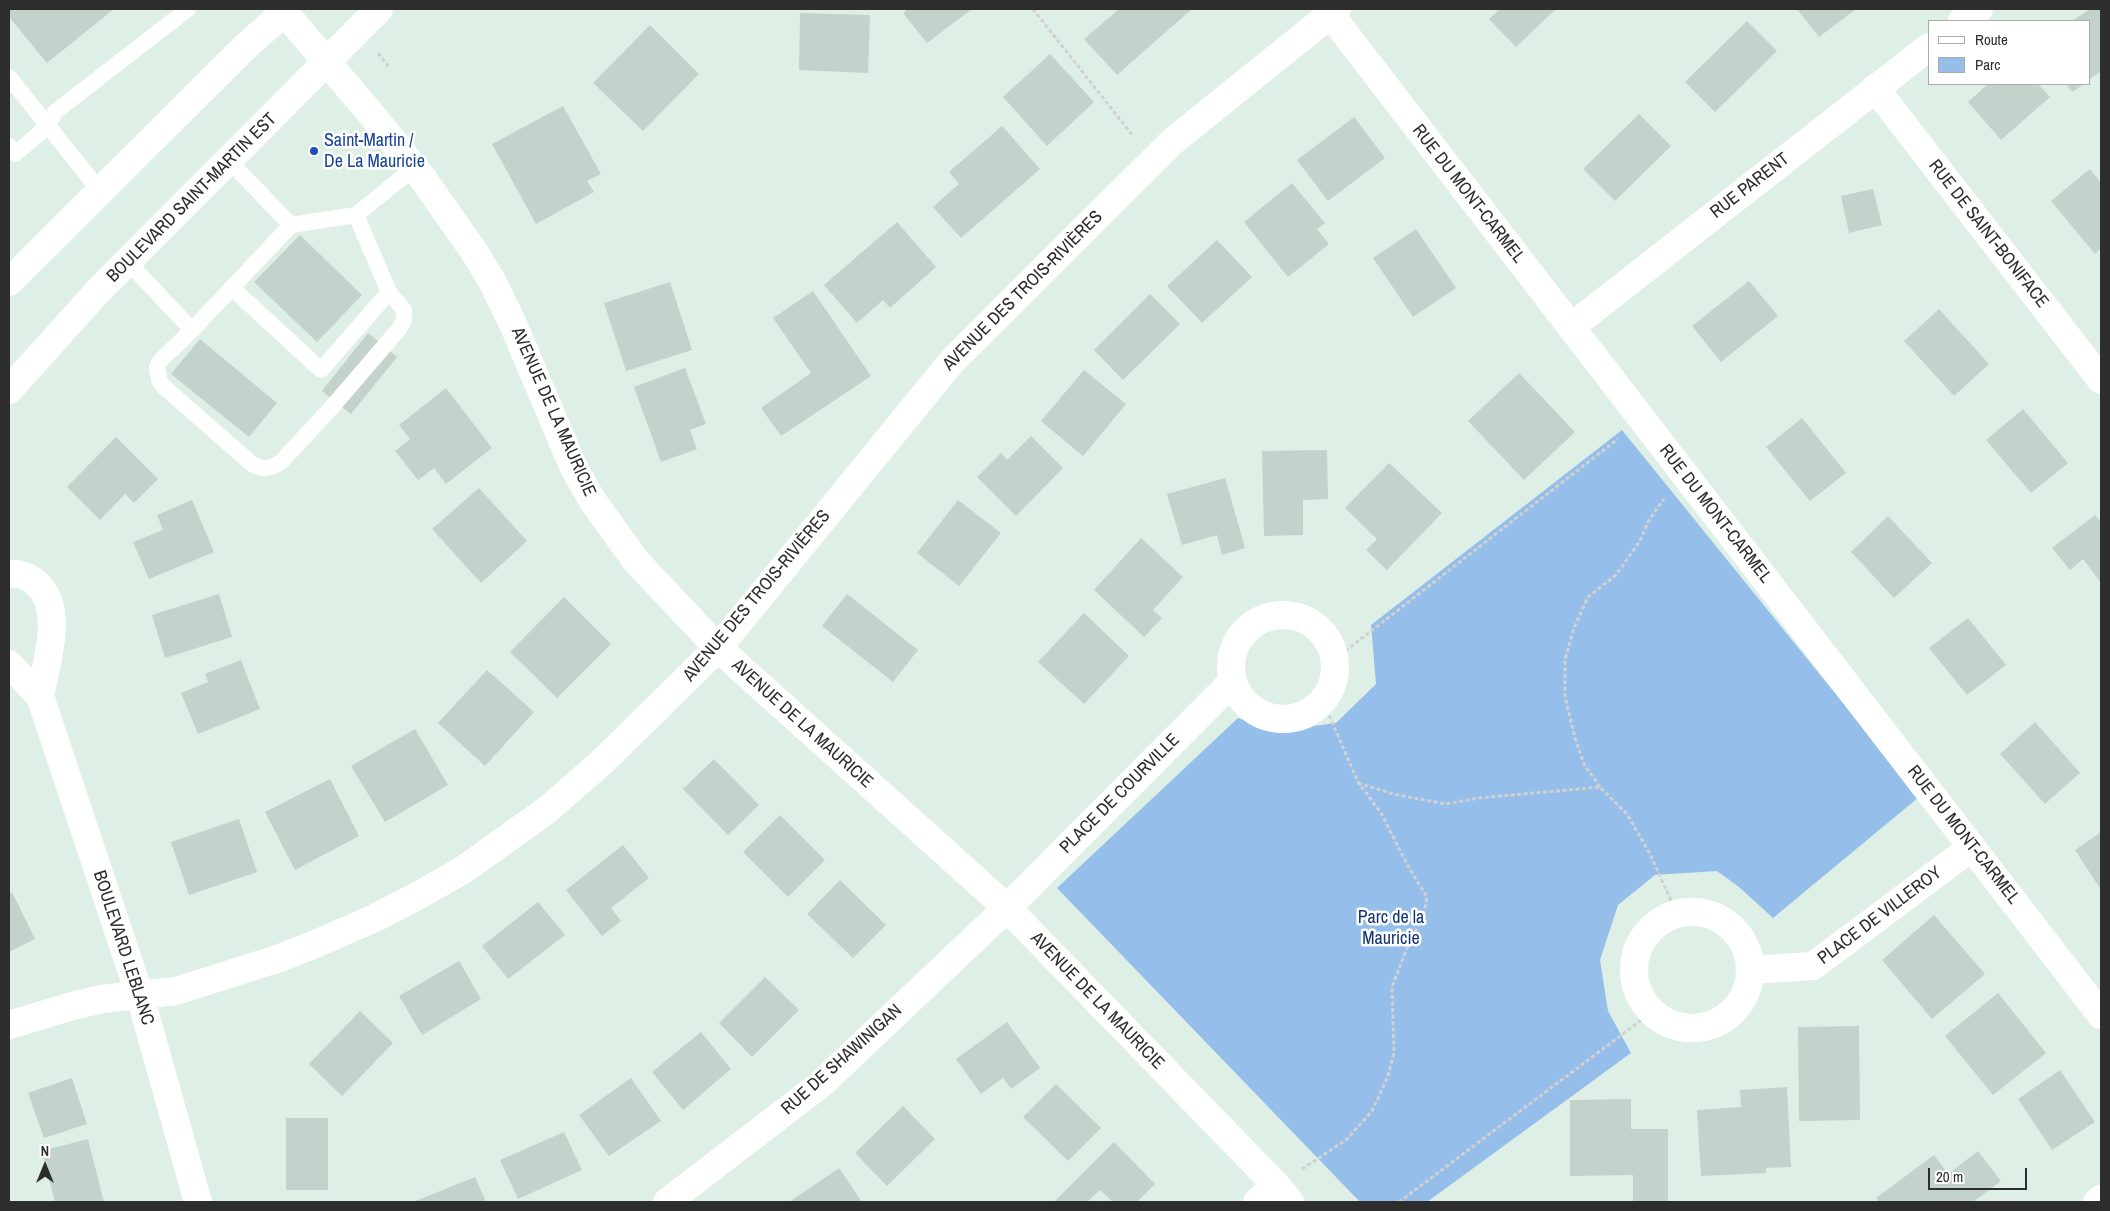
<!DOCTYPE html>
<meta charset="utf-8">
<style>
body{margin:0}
#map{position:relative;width:2110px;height:1211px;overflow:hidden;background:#def0e6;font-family:"Archivo Narrow",sans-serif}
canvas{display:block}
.frame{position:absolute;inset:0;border:10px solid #2d2d2d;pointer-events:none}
.legend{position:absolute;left:1928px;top:20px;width:162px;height:65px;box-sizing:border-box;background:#fff;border:1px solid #ababab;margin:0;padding:6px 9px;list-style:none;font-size:15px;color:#2d2d2d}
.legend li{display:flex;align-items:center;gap:10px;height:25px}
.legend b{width:25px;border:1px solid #ababab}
.north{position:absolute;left:20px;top:1141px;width:50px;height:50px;-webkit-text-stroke:4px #fff;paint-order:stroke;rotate:0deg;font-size:14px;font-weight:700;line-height:20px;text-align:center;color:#2d2d2d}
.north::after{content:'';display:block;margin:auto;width:18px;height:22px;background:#2d2d2d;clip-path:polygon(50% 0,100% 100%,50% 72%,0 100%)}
.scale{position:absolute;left:1928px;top:1168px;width:99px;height:22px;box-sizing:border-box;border:2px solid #2d2d2d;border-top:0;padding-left:6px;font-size:15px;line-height:18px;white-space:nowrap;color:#2d2d2d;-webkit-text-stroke:4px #fff;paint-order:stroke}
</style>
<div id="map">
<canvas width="2110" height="1211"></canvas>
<div class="frame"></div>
<ul class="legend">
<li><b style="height:6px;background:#fff"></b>Route</li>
<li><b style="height:14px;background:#95beeb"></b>Parc</li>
</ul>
<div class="north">N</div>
<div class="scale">20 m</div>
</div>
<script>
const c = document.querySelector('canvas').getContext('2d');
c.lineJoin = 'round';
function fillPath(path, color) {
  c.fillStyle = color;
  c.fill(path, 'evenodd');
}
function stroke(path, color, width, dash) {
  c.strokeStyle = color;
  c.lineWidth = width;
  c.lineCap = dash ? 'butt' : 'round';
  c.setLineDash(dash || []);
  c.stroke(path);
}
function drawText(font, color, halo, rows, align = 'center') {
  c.font = font + ' "Archivo Narrow",sans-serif';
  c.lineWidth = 5;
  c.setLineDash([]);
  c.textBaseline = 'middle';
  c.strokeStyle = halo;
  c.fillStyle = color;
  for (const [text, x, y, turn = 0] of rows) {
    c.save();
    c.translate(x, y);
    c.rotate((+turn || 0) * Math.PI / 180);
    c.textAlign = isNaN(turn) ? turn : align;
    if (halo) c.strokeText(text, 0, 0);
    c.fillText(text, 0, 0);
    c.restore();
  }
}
const green = new Path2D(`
 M1622,430L1919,797L1773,918L1739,887L1717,871L1655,875L1618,905L1600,960L1608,1011L1631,1053L1427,1202H1360L1057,888L1238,718L1277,731L1336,723L1376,684L1371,625Z`);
const building = new Path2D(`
 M9,9H114L47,63L9,17Z
 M908,9H972L927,43L903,13Z
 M1119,9H1192L1117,75L1084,39Z
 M1500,9H1556L1516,47L1489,19Z
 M1797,9H1856L1819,37Z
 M2090,9H2099L2101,12V71L2089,80V21H2072Z
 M800,13L870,15L868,73L799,70Z
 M1747,21L1777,51L1715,112L1685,82Z
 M650,25L699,74L643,131L593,83Z
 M1050,54L1094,102L1047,146L1003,97Z
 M1988,84H2038L2050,97L2001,140L1968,102Z
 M2066,84H2084L2072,92Z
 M563,106L601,174L587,181L594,192L536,224L492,144Z
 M1639,114L1671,146L1615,201L1583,169Z
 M1354,117L1385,158L1328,201L1297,160Z
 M1002,126L1040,169L961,238L933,207L959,184L949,172Z
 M2090,169L2101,183V248L2095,254L2051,201Z
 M1292,183L1325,223L1317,229L1329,244L1288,277L1244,222Z
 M1873,189L1882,225L1849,233L1841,196Z
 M897,222L936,267L890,308L883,300L857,323L824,285Z
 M1416,229L1456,288L1413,317L1373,258Z
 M300,235L362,295L317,342L254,282Z
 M1217,240L1252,277L1202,323L1167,286Z
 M1749,281L1778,316L1721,362L1692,326Z
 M670,282L692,350L626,371L604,303Z
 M813,291L871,376L781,436L761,408L811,373L773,318Z
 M1150,294L1180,324L1123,380L1094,350Z
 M1939,309L1989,364L1954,396L1904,341Z
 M368,333L397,357L351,414L322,391Z
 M200,339L277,403L249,437L171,374Z
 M685,368L706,424L690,430L697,449L661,462L634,387Z
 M1084,370L1126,404L1083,456L1041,421Z
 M1519,373L1575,432L1524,480L1468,421Z
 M446,388L492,448L446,484L434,468L418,480L395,451L410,439L399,425Z
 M2023,409L2068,463L2031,493L1986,440Z
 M1802,418L1846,473L1810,501L1766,447Z
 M1031,436L1063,468L1016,516L977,477L1001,453L1007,460Z
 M116,437L158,479L134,503L125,494L100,520L67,487Z
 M1327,450L1328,499L1303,500V535L1264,536L1262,451Z
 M1389,463L1442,513L1387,570L1366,550L1377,539L1345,508Z
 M1225,478L1245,548L1222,555L1217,535L1182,545L1167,494Z
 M479,488L527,541L481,583L432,529Z
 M192,500L214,552L149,579L133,542L163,530L157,515Z
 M958,500L1001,533L959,586L917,553Z
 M2095,515L2101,522V583L2083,559L2070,570L2052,548Z
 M1888,516L1932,563L1894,598L1851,552Z
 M1141,538L1183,577L1153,610L1162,618L1144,637L1094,590Z
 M219,594L232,637L165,658L152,615Z
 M847,594L918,650L893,682L822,626Z
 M564,597L611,644L557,698L510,652Z
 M1084,613L1129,656L1084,704L1038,662Z
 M1968,618L2006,665L1967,695L1929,648Z
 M241,660L260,709L198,734L181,693L208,682L205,674Z
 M487,670L534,712L485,766L438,723Z
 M2035,722L2080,773L2045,804L2000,754Z
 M415,729L448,785L385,822L351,766Z
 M714,759L759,805L728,835L683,789Z
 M330,779L359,836L295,870L265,812Z
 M780,815L825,860L788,897L743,852Z
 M239,819L257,872L189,895L171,842Z
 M2101,832V890L2075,850Z
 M623,845L649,878L611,908L621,921L602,936L566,890Z
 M840,880L886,925L853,958L807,914Z
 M12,892L35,939L9,952V894Z
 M538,902L565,935L508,979L482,946Z
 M1934,915L1985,974L1932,1019L1882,960Z
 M459,961L481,999L422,1035L399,996Z
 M765,977L799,1010L752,1057L719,1023Z
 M1998,993L2046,1053L1993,1095L1945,1036Z
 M360,1011L393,1043L342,1096L309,1064Z
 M1007,1022L1040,1068L1011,1089L1003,1078L981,1094L956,1059Z
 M1859,1026L1860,1120L1799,1121L1798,1027Z
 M701,1032L731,1069L683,1110L652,1072Z
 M2060,1070L2095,1122L2052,1150L2018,1099Z
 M72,1078L87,1124L44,1138L28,1093Z
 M631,1078L661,1121L609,1156L579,1115Z
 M1056,1084L1101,1128L1068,1161L1023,1117Z
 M1787,1087L1791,1167L1766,1168V1173L1701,1176L1697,1110L1741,1107L1740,1090Z
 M1631,1099V1129H1668V1202H1633V1175L1570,1176V1100Z
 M903,1106L935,1139L887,1186L855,1153Z
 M286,1118H328V1190H286Z
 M564,1132L582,1170L518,1199L500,1160Z
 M88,1139L104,1202H55L42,1151Z
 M1114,1142L1155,1184L1137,1202H1113L1100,1190L1087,1202H1054Z
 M1978,1151L2001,1181L1973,1202H1879L1876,1198L1934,1155L1948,1174Z
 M839,1168L862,1202H789Z
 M475,1177L486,1202H413Z`);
const path = new Path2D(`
 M1033,9L1133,136
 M378,53L389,67
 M1335,659L1618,439
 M1358,783L1393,794L1445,804L1479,798L1600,787L1627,814L1650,854L1677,914
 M1600,787L1584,764L1575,738L1565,697V660L1574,628L1588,597L1616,575L1640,541L1649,520L1664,499
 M1302,1169L1346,1140L1372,1111L1387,1079L1394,1053L1392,987L1410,940L1424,915L1427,897L1409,868L1381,813L1358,782L1323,701
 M1399,1202L1652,1012`);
const lane = new Path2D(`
 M9,77L100,191
 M9,146L15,154L48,126L55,112L188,9
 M229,161L291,225
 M128,262L192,330L291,225L356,215L414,168
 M232,288L321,370L389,292L356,215
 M192,330L160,361L157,367L159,380L164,387L252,464C264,470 271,469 281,462L332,407L399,329L404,320V310L389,292`);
const street = new Path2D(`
 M284,12L372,115L424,180L475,253L492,281L513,324L573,466L592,500L636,561L718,648L1007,908L1276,1185L1290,1202
 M1330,14L2101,1015
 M1962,21L1979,9
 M1875,88L2101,380
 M1571,327L1929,47
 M9,574C19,573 30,577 37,584C65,609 46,664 40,696
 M1231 667a52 52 0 1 1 104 0a52 52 0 1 1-104 0Z
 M9,664L40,696L140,996L198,1202
 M1634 970a58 58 0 1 1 116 0a58 58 0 1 1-116 0Z
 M1751,970L1813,966L1972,847
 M9,1025L76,1005L102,999L176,991L280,958L320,942L375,918L421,894L463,870L547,810L602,762L718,648L952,361L1173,141L1337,9
 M667,1202L821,1084L1007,908L1233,681
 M1257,1202L1276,1185
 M2097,1202L2101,1199`);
const secondary = new Path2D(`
 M9,282L246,46L288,9
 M9,390L100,289L379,9`);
const markers = [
 [314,151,5,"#1a4fb4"]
];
const transitNames = [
 ["Saint-Martin /",324,141],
 ["De La Mauricie",324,162]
];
const streetNames = [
 ["RUE PARENT",1750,186,-38],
 ["RUE DU MONT-CARMEL",1468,194,52],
 ["BOULEVARD SAINT-MARTIN EST",192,198,-45],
 ["RUE DE SAINT-BONIFACE",1988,234,52],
 ["AVENUE DES TROIS-RIVIÈRES",1023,291,-45],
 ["AVENUE DE LA MAURICIE",553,412,66],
 ["RUE DU MONT-CARMEL",1715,514,52],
 ["AVENUE DES TROIS-RIVIÈRES",757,596,-50],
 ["AVENUE DE LA MAURICIE",802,724,42],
 ["PLACE DE COURVILLE",1120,794,-45],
 ["RUE DU MONT-CARMEL",1963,835,52],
 ["PLACE DE VILLEROY",1880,916,-37],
 ["BOULEVARD LEBLANC",123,948,72],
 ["AVENUE DE LA MAURICIE",1097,1001,46],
 ["RUE DE SHAWINIGAN",842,1060,-42]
];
const parkNames = [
 ["Parc de la",1391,918],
 ["Mauricie",1391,939]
];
fillPath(green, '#95beeb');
fillPath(building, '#c3d2ca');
stroke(path, '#d1d1d1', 3, [4, 2.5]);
stroke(lane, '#fff', 16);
stroke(street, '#fff', 28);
stroke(secondary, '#fff', 28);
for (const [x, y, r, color] of markers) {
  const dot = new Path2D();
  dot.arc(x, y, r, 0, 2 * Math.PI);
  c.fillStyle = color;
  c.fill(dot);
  stroke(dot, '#fff', 2);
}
drawText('18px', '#164399', '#fff', transitNames, 'left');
drawText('18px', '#2d2d2d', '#fff', streetNames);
drawText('18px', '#133474', '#fff', parkNames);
</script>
